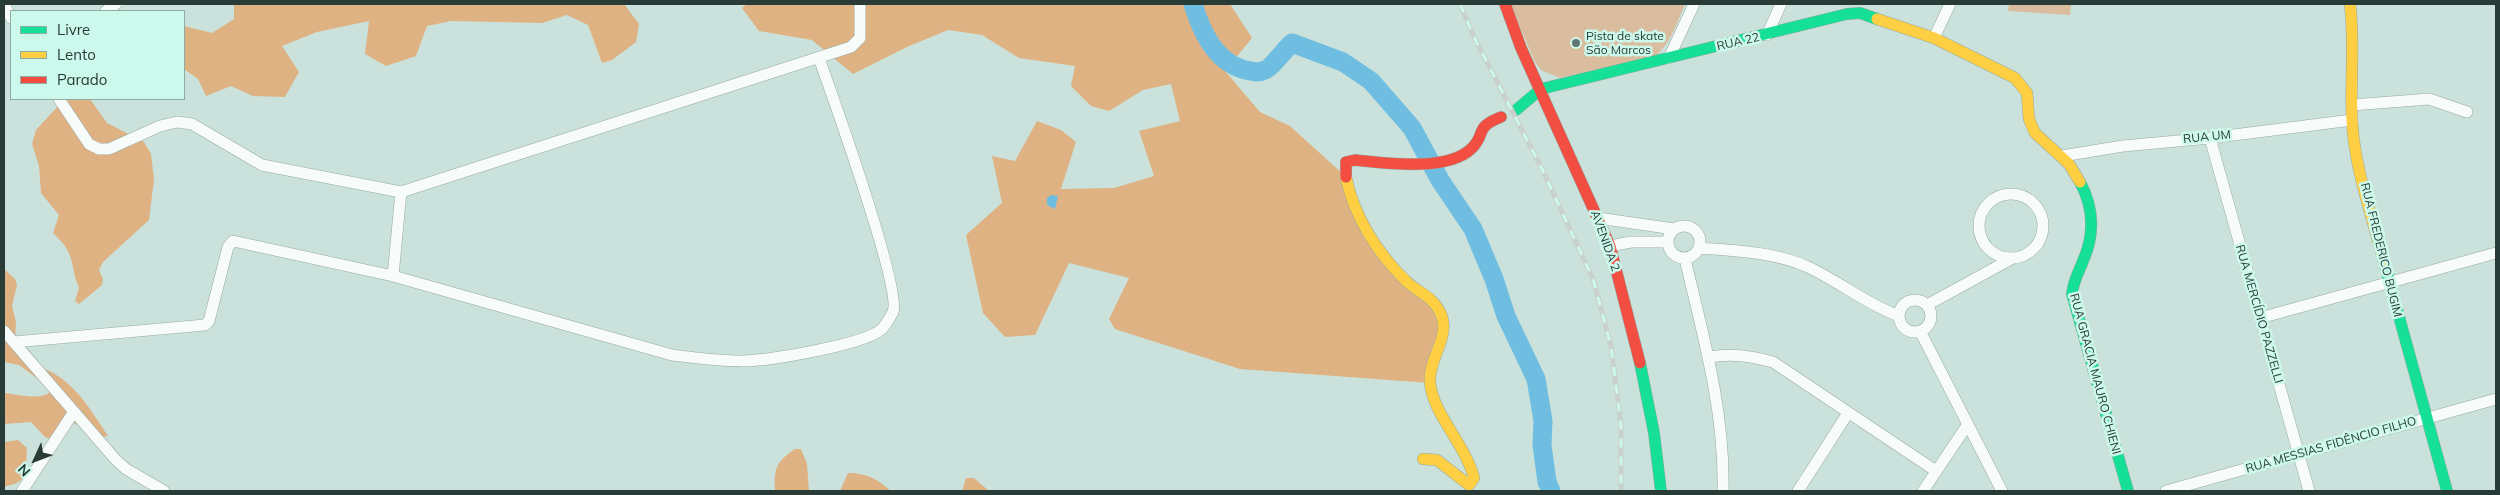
<!DOCTYPE html>
<meta charset="utf-8">
<style>
body{margin:0}
#map{position:relative;width:2500px;height:495px;overflow:hidden;background:#cae2db;font-family:Mulish,sans-serif}
canvas{display:block}
.frame{position:absolute;inset:0;border:5px solid #293b36;pointer-events:none}
.legend{position:absolute;left:10px;top:10px;width:175px;height:90px;box-sizing:border-box;background:#ccf9ec;border:1px solid #8bada3;margin:0;padding:6px 9px;list-style:none;font-size:15px;color:#293b36}
.legend li{display:flex;align-items:center;gap:10px;height:25px}
.legend b{width:25px;border:1px solid #8bada3}
.north{position:absolute;left:10px;top:435px;width:50px;height:50px;-webkit-text-stroke:4px #ccf9ec;paint-order:stroke;rotate:227deg;font-size:14px;font-weight:700;line-height:20px;text-align:center;color:#293b36}
.north::after{content:'';display:block;margin:auto;width:18px;height:22px;background:#293b36;clip-path:polygon(50% 0,100% 100%,50% 72%,0 100%)}
</style>
<div id="map">
<canvas width="2500" height="495"></canvas>
<div class="frame"></div>
<ul class="legend">
<li><b style="height:6px;background:#16e098"></b>Livre</li>
<li><b style="height:6px;background:#ffcf43"></b>Lento</li>
<li><b style="height:6px;background:#f24e42"></b>Parado</li>
</ul>
<div class="north">N</div>
</div>
<script>
const c = document.querySelector('canvas').getContext('2d');
c.lineJoin = 'round';
function fillPath(path, color) {
  c.fillStyle = color;
  c.fill(path, 'evenodd');
}
function stroke(path, color, width, dash) {
  c.strokeStyle = color;
  c.lineWidth = width;
  c.lineCap = dash ? 'butt' : 'round';
  c.setLineDash(dash || []);
  c.stroke(path);
}
function drawText(font, color, halo, rows, align = 'center') {
  c.font = font + ' Mulish,sans-serif';
  c.lineWidth = 5;
  c.setLineDash([]);
  c.textBaseline = 'middle';
  c.strokeStyle = halo;
  c.fillStyle = color;
  for (const [text, x, y, turn = 0] of rows) {
    c.save();
    c.translate(x, y);
    c.rotate((+turn || 0) * Math.PI / 180);
    c.textAlign = isNaN(turn) ? turn : align;
    if (halo) c.strokeText(text, 0, 0);
    c.fillText(text, 0, 0);
    c.restore();
  }
}
const green = new Path2D(`
 M1510,4H1685C1677,22 1671,44 1655,56L1560,78L1541,70L1535,62Z
 M2009,4H2071L2070,15L2008,11Z`);
const forest = new Path2D(`
 M234,4H624L639,24L636,42L612,60L602,63L588,25L567,15L542,23L451,21L427,26L416,56L386,66L365,54L369,21L317,32L282,46L299,72L285,97L253,96L231,86L206,96L198,79L184,69V26L212,33L234,19Z
 M747,4H1230L1252,38L1225,71L1260,112L1290,126L1344,175L1372,239L1445,319L1430,383L1240,369L1115,329L1109,319L1129,278L1069,263L1035,335L1005,337L983,313L966,235L1002,203L992,156L1015,161L1037,121L1061,130L1076,142L1061,189L1114,188L1154,176L1139,131L1180,121L1171,84L1143,90L1109,111L1091,106L1071,86L1075,66L1019,58L982,35L948,30L907,47L853,74L812,40L759,31L742,8Z
 M59,99H90L107,123L144,142L151,154L154,179L149,220L103,262L99,270L103,279L102,285L79,304L75,301L79,288C69,263 77,255 53,233L59,215L41,193L39,166L32,144L36,130L59,105Z
 M4,264L5,270L15,279L17,285L12,306L16,322L15,342L29,350L36,366C71,375 90,409 108,436L101,437L68,420L54,440L45,437L31,422L4,424V393C17,394 39,401 50,392L49,387L19,365L4,362Z
 M18,440L27,448L26,464L28,475L17,483L4,487V442Z
 M795,449H801L807,464L809,491H775C774,468 776,462 795,449Z
 M848,473C867,473 877,479 891,491H840Z
 M966,478H974L989,491H962Z`);
const water = new Path2D(`
 M1051,195L1058,196L1055,209L1047,205V198Z`);
const river = new Path2D(`
 M1193,4C1201,30 1214,60 1242,69C1250,71 1257,74 1265,70C1271,68 1285,49 1292,43L1343,62L1371,81L1412,128L1440,180L1473,229L1494,279L1506,316L1536,379L1543,421L1542,445L1547,482L1551,491`);
const street = new Path2D(`
 M4,4L11,18
 M106,11L116,4
 M1767,35L1781,4
 M1934,38L1950,4
 M1669,58L1694,4
 M59,99L89,144L99,149H109L160,126L177,122L192,124L262,165L401,192L851,47L860,38V4
 M2352,105L2429,99L2467,112
 M2210,138L2309,491
 M2062,156L2123,146L2210,138L2352,120
 M401,192L393,276L672,355C696,358 719,361 744,361C770,360 866,345 883,328C886,324 891,316 893,312C902,289 831,92 819,58
 M1979 226a32 32 0 1 1 64 0a32 32 0 1 1-64 0Z
 M1598,218L1674,229
 M1668 242a16 16 0 1 1 32 0a16 16 0 1 1-32 0Z
 M1610,246L1631,242H1667
 M1699,248C1736,251 1775,252 1808,267C1840,282 1866,304 1899,316
 M1685,259C1703,335 1725,412 1723,491
 M1899 316a16 16 0 1 1 32 0a16 16 0 1 1-32 0Z
 M1927,305L2013,258
 M2260,318L2496,253
 M4,331L116,460L126,469L164,491
 M1920,331L2002,491
 M14,342L205,325L209,321L228,247L233,241L393,276
 M1709,357C1732,353 1750,356 1773,362L1936,471
 M22,491L73,413
 M1798,491L1848,413
 M1923,491L1968,424
 M2166,491L2496,399`);
const fast = new Path2D(`
 M1541,89L1847,14L1860,13L1877,19
 M1516,110L1541,89
 M2080,182C2094,208 2095,234 2083,261C2079,272 2073,281 2072,294L2128,491
 M2384,262L2447,491
 M1640,363L1654,433L1661,491`);
const slow = new Path2D(`
 M2350,4C2355,43 2350,80 2352,119C2354,167 2372,216 2384,262
 M1877,19L1934,38L2015,78L2027,93L2029,119L2035,133L2069,164L2080,182
 M1346,177C1354,217 1378,254 1407,282C1419,293 1432,296 1440,312C1452,335 1429,357 1430,381C1431,412 1466,445 1474,478L1469,485L1437,460L1423,459`);
const jam = new Path2D(`
 M1505,4L1521,48L1610,246L1640,363
 M1346,177V162L1355,160C1386,163 1446,172 1471,149C1487,134 1473,128 1501,117`);
const rail = new Path2D(`
 M1460,4L1474,37L1542,169L1593,279L1611,346L1621,426V491`);
const markers = [
 [1576,43,5,"#617570"]
];
const poiNames = [
 ["Pista de skate",1586,36],
 ["São Marcos",1586,50]
];
const streetNames = [
 ["RUA 22",1738,42,-13],
 ["RUA UM",2207,137,-6],
 ["AVENIDA 2",1605,241,70],
 ["RUA FREDERICO BUGIM",2381,250,76],
 ["RUA MERCÍDIO PAZZELLI",2259,314,74],
 ["RUA GRACIA MAURO CHIENI",2095,374,75],
 ["RUA MESSIAS FIDÊNCIO FILHO",2331,445,-16]
];
fillPath(green, '#dabd9f');
fillPath(forest, '#dfb283');
fillPath(water, '#6fbee2');
stroke(river, '#6fbee2', 19);
stroke(street, '#96a9a3', 12);
stroke(fast, '#96a9a3', 12);
stroke(slow, '#96a9a3', 12);
stroke(jam, '#96a9a3', 12);
stroke(street, '#f7fbfa', 11);
stroke(fast, '#16e098', 11);
stroke(slow, '#ffcf43', 11);
stroke(jam, '#f24e42', 11);
stroke(rail, '#c9d0ce', 5);
stroke(rail, '#ccf9ec', 3, [9]);
for (const [x, y, r, color] of markers) {
  const dot = new Path2D();
  dot.arc(x, y, r, 0, 2 * Math.PI);
  c.fillStyle = color;
  c.fill(dot);
  stroke(dot, '#ccf9ec', 2);
}
drawText('12px', '#293b36', '#ccf9ec', poiNames, 'left');
drawText('12px', '#293b36', '#ccf9ec', streetNames);
</script>
